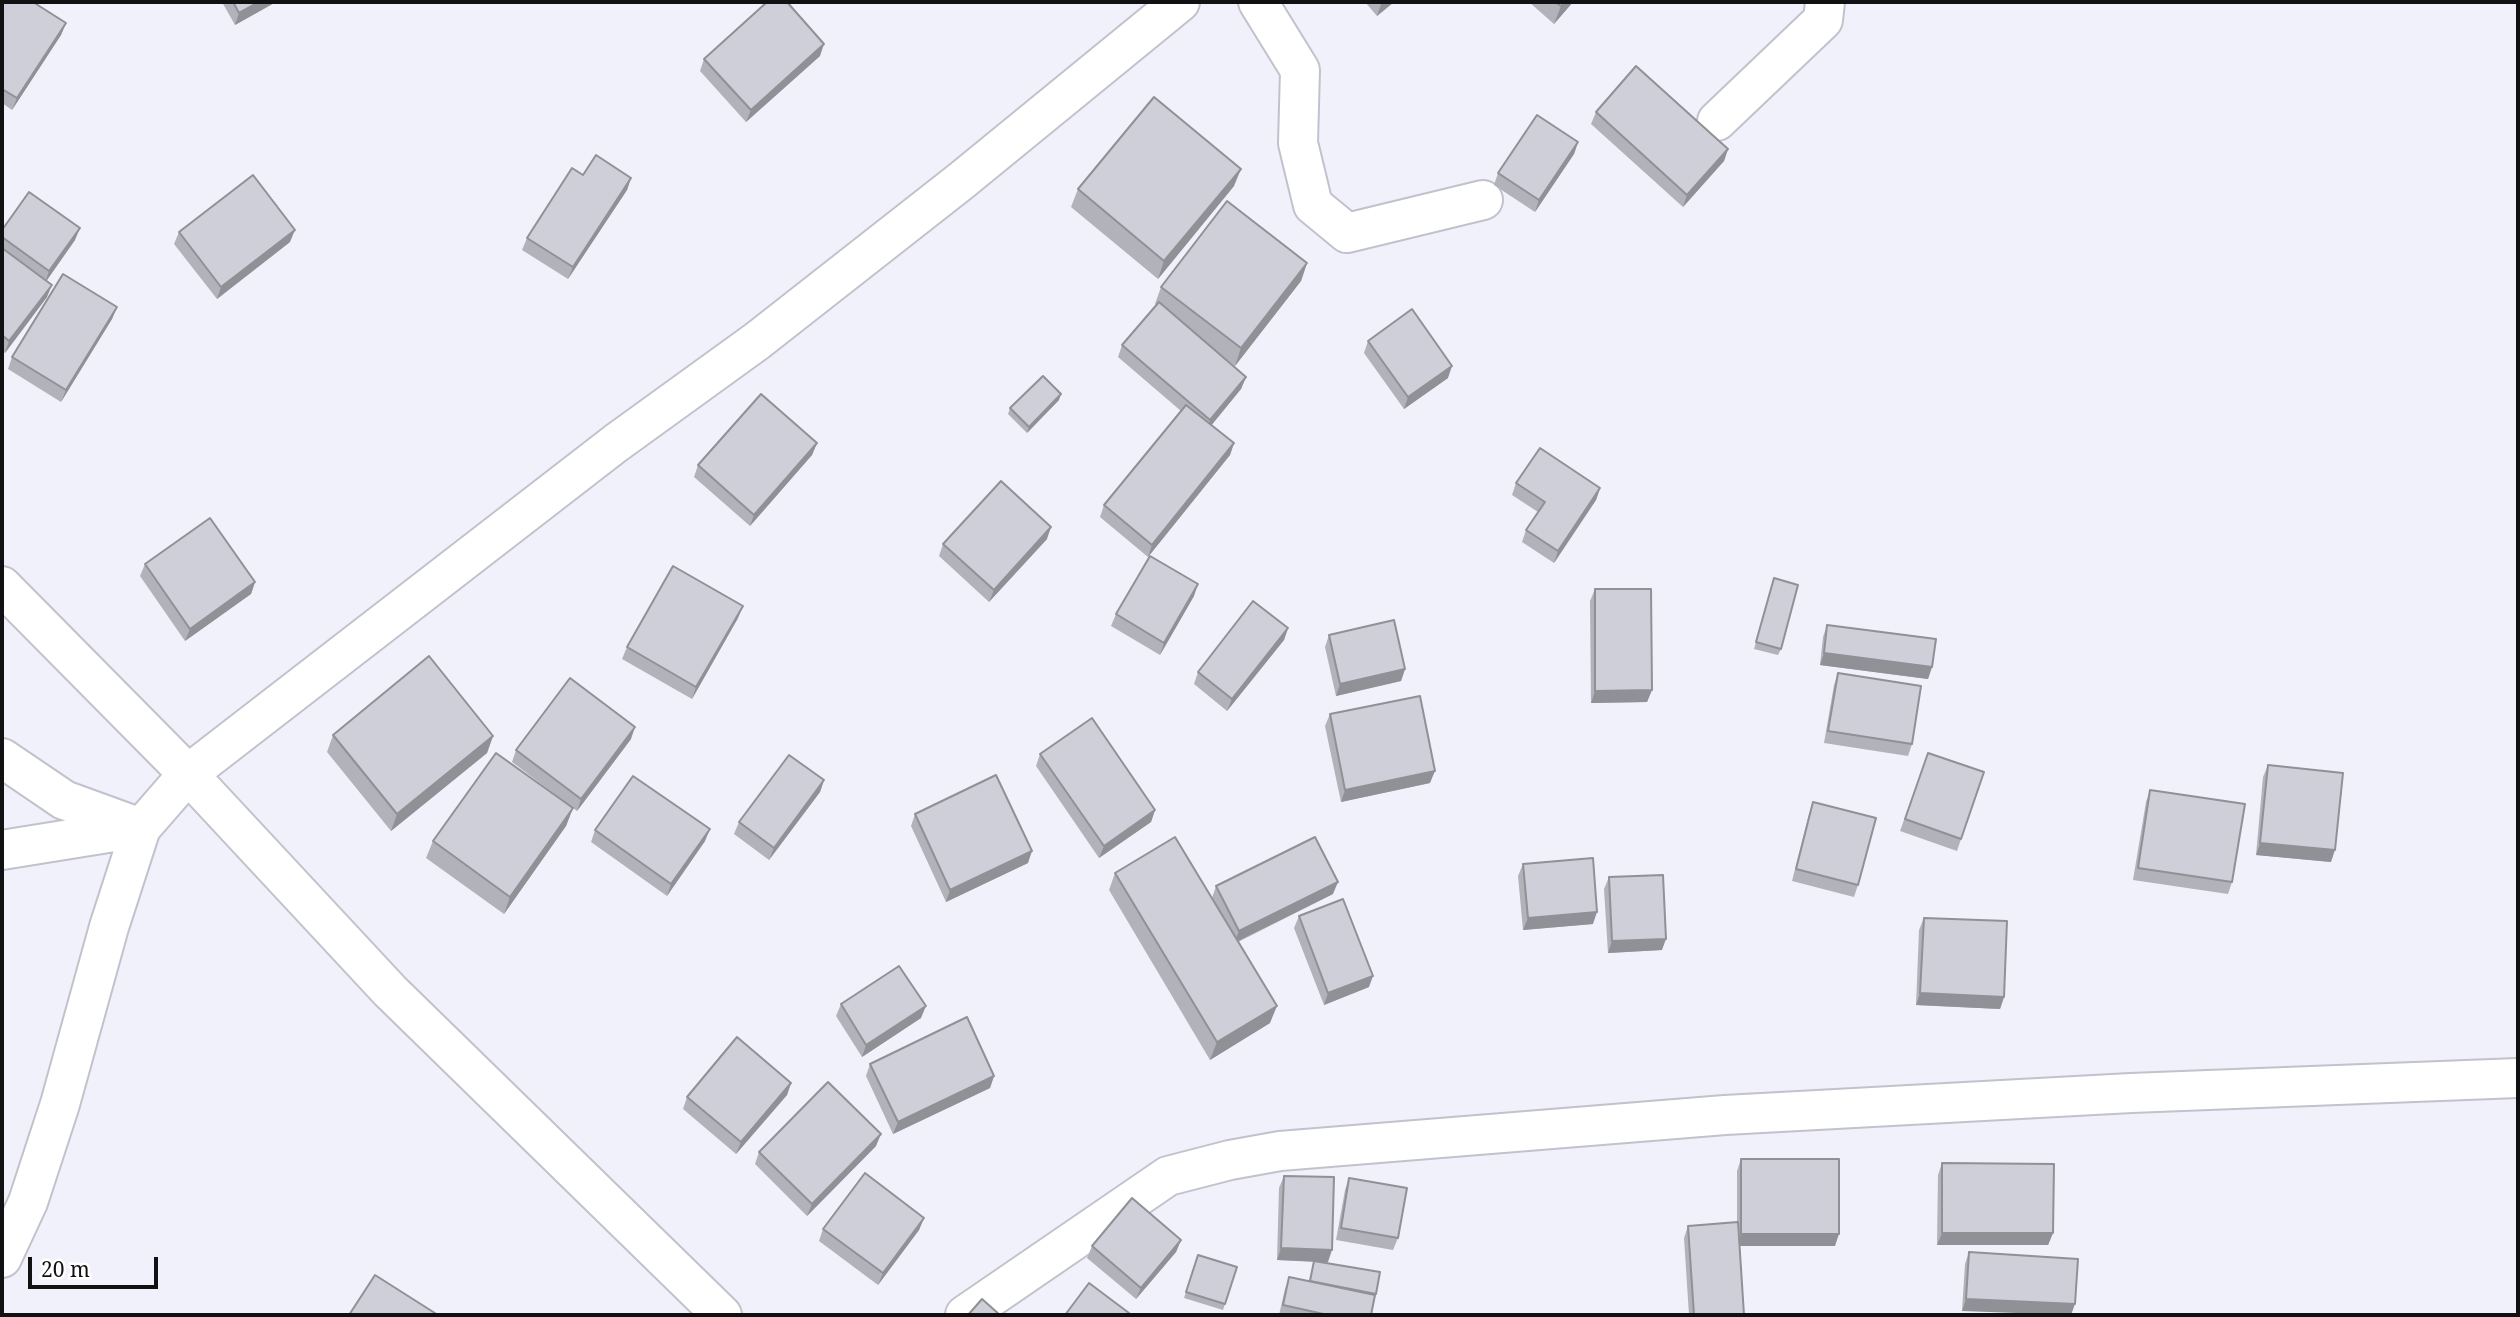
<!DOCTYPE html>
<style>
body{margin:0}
#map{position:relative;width:2520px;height:1317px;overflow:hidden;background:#f0f1fb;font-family:"Noto Serif",serif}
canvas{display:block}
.frame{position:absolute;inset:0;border:4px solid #111114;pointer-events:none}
.scale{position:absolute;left:28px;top:1257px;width:130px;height:32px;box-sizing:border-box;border:4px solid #111114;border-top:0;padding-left:9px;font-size:21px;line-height:24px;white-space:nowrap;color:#111114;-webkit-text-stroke:5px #fff;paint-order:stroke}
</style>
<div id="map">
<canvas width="2520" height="1317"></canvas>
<div class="frame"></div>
<div class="scale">20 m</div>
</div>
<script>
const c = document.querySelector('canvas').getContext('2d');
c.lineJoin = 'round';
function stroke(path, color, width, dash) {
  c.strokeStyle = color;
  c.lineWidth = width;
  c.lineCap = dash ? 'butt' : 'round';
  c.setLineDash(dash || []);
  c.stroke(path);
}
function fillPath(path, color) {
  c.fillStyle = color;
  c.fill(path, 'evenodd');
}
const street = new Path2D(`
 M1258,2L1300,70L1298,143L1313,205L1347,233L1483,200
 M1717,121L1823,20L1825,2
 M2,758L64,800L141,828
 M2,850L139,828
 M2,1258L28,1202L60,1104L109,927L141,828L188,774L616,443L757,341L961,181L1180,2
 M965,1315L1168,1176L1230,1160L1280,1151L1725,1115L2131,1093L2518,1078`);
const highway = new Path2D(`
 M2,586L188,774L390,991L722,1315`);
const wall = new Path2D(`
 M2,2L66,23L61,35L12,110L2,103Z
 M222,2H276L235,25Z
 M1365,2H1394L1377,16Z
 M1529,2H1573L1554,24Z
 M820,56L746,122L700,71L704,59Z
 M1596,112L1728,149L1724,161L1683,207L1591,124Z
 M1578,142L1574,154L1535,212L1494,185L1498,173Z
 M583,175L631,178L627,190L568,279L522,250L527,238Z
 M1234,186L1158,279L1071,207L1078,189Z
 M2,230L75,240L46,281L47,297L5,353L2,351Z
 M179,232L290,242L217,299L174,244Z
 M1307,263L1301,281L1235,366L1208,345L1246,377L1241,389L1211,425L1234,443L1230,455L1148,557L1100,517L1104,505L1181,411L1118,357L1122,345L1156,305L1155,304L1161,287Z
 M117,307L112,319L61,402L8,369L12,357Z
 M1368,341L1448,378L1404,409L1364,353Z
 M1059,400L1027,433L1008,414L1010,408Z
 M817,443L812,455L750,526L694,477L698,465Z
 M1516,483L1600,488L1596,500L1554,563L1522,542L1526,530L1538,512L1512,495Z
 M1047,539L989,602L939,556L943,544Z
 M145,564L255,582L251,594L185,641L140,576Z
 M1774,578L1781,649L1778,655L1754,649Z
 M1595,589L1652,690L1647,702L1591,703L1590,601Z
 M1194,596L1160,655L1111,626L1116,614Z
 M738,618L692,699L622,659L627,647Z
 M1827,625L1932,667L1928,679L1820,665L1823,637Z
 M1288,628L1284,640L1227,711L1194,684L1198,672Z
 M1329,635L1405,669L1401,681L1336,696L1325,647Z
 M1838,673L1912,744L1908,756L1824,743L1834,685Z
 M1330,714L1430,783L1341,802L1325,726Z
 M333,735L493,736L487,753L391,831L327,752Z
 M631,739L577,811L512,762L516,750Z
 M1928,753L1984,772L1957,851L1900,831Z
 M1040,754L1155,810L1151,822L1099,858L1036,766Z
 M2268,765L2331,862L2256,855L2263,777Z
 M824,780L820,792L769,860L734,834L739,822Z
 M2150,790L2232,882L2228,894L2133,880L2146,802Z
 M1813,802L1858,885L1854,897L1792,881L1809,814Z
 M573,808L566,826L504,914L426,858L433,841Z
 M915,814L1028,863L946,902L911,826Z
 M595,830L705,841L667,896L591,842Z
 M1523,864L1593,924L1523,930L1518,876Z
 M1115,873L1212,898L1216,886L1333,894L1238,942L1270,1023L1210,1060L1109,890Z
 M1609,877L1662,950L1608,953L1604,889Z
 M1299,916L1369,987L1324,1005L1294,928Z
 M1924,918L2004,997L2000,1009L1916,1005L1919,930Z
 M841,1004L921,1018L862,1057L836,1016Z
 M870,1064L994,1076L990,1088L893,1134L866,1076Z
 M791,1083L787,1095L736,1154L683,1109L687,1097Z
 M876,1146L807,1216L755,1164L759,1152Z
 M1741,1159L1835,1246H1739L1744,1315H1689L1684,1238L1688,1226L1737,1222V1171Z
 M1942,1163L2053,1233L2048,1245H1937L1938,1175Z
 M1284,1176L1328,1262H1321L1376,1294L1371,1315H1279L1285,1289L1289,1277L1309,1281L1314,1262L1277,1260L1279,1188Z
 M1349,1178L1398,1238L1393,1250L1336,1240L1345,1190Z
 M924,1218L919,1230L878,1285L819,1241L823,1229Z
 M1181,1240L1176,1252L1136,1299L1087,1258L1092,1246Z
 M1969,1252L2078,1259L1962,1311L1965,1264Z
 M1198,1255L1237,1267L1223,1310L1184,1298Z`);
const shadedWall = new Path2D(`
 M259,2H276L235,25L239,13Z
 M1384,2H1394L1377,16L1381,4Z
 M1564,2H1573L1554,24L1561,6Z
 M66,23L61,35L12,110L17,98Z
 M824,44L820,56L746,122L751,110Z
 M1578,142L1574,154L1535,212L1539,200Z
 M1728,149L1724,161L1683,207L1687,195Z
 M1241,169L1234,186L1158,279L1164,261Z
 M631,178L627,190L568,279L573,267Z
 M80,228L75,240L45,283L49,271Z
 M295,230L290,242L217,299L221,287Z
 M1307,263L1301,281L1235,366L1241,348Z
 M52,285L47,297L5,353L9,341Z
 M117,307L112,319L61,402L66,390Z
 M1452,366L1448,378L1404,409L1408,397Z
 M1246,377L1241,389L1206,432L1210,420Z
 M1061,394L1059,400L1027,433L1029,427Z
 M817,443L812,455L750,526L754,515Z
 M1234,443L1230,455L1148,557L1152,545Z
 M1600,488L1596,500L1554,563L1558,551Z
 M1051,527L1047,539L989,602L994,590Z
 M255,582L251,594L185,641L190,629Z
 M1198,584L1194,596L1160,655L1164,643Z
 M743,606L738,618L692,699L696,687Z
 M1288,628L1284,640L1227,711L1232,699Z
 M1824,653L1932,667L1928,679L1820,665Z
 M1405,669L1401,681L1336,696L1340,684Z
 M1652,690L1647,702L1591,703L1595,691Z
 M635,727L631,739L577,811L581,799Z
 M493,736L487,753L391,831L397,814Z
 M1435,771L1430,783L1341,802L1345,790Z
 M824,780L820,792L769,860L774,848Z
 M573,808L566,826L504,914L510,897Z
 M1155,810L1151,822L1099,858L1104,846Z
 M710,829L705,841L667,896L671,884Z
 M2260,843L2335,850L2331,862L2256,855Z
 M1032,851L1028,863L946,902L950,890Z
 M1338,882L1333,894L1234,943L1239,931Z
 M1597,912L1593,924L1523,930L1528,918Z
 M1666,939L1662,950L1608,953L1612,941Z
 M1373,976L1369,987L1324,1005L1328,993Z
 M1920,993L2004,997L2000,1009L1916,1005Z
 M926,1006L921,1018L862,1057L866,1045Z
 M1277,1006L1270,1023L1210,1060L1217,1042Z
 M994,1076L990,1088L893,1134L898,1122Z
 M791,1083L787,1095L736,1154L741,1142Z
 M881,1134L876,1146L807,1216L812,1204Z
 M924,1218L919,1230L878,1285L883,1273Z
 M1942,1233H2053L2048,1245H1937Z
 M1741,1234H1839L1835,1246H1737Z
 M1181,1240L1176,1252L1136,1299L1141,1288Z
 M1281,1248L1332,1250L1328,1262L1277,1260Z
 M1966,1299L2075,1304L2071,1315L1962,1311Z`);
const building = new Path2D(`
 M2,2H33L66,23L17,98L2,89Z
 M233,2H259L239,13Z
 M767,2H787L824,44L751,110L704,59Z
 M1555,2H1564L1561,6Z
 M1636,66L1728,149L1687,195L1596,112Z
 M1154,97L1241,169L1164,261L1078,189Z
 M1537,115L1578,142L1539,200L1498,173Z
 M596,155L631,178L573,267L527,238L572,168L583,175Z
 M253,175L295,230L221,287L179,232Z
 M29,192L80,228L49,271L2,237V230Z
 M1227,201L1307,263L1241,348L1161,287Z
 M2,248L52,285L9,341L2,335Z
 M63,274L117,307L66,390L12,357Z
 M1159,302L1246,377L1210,420L1122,345Z
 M1412,309L1452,366L1408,397L1368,341Z
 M1043,376L1061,394L1029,427L1010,408Z
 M761,394L817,443L754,515L698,465Z
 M1186,405L1234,443L1152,545L1104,505Z
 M1540,448L1600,488L1558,551L1526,530L1545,502L1516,483Z
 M1001,481L1051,527L994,590L943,544Z
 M210,518L255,582L190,629L145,564Z
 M1150,556L1198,584L1164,643L1116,614Z
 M673,566L743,606L696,687L627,647Z
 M1774,578L1798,585L1781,649L1756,642Z
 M1595,589H1651L1652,690L1595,691Z
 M1253,601L1288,628L1232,699L1198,672Z
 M1394,620L1405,669L1340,684L1329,635Z
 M1827,625L1936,639L1932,667L1824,653Z
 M429,656L493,736L397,814L333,735Z
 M1838,673L1921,686L1912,744L1828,731Z
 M570,678L635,727L581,799L516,750Z
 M1420,696L1435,771L1345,790L1330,714Z
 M1092,718L1155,810L1104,846L1040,754Z
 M496,753L573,808L510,897L433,841Z
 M1928,753L1984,772L1961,839L1905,819Z
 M789,755L824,780L774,848L739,822Z
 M2268,765L2343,773L2335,850L2260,843Z
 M996,775L1032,851L950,890L915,814Z
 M633,776L710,829L671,884L595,830Z
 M2150,790L2245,804L2232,882L2138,868Z
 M1813,802L1876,818L1858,885L1796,869Z
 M1175,837L1277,1006L1217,1042L1115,873Z
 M1315,837L1338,882L1239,931L1216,886Z
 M1593,858L1597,912L1528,918L1523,864Z
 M1663,875L1666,939L1612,941L1609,877Z
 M1343,899L1373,976L1328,993L1299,916Z
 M1924,918L2007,921L2004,997L1920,993Z
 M899,966L926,1006L866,1045L841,1004Z
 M967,1017L994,1076L898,1122L870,1064Z
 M737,1037L791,1083L741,1142L687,1097Z
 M828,1082L881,1134L812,1204L759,1152Z
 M1741,1159H1839V1234H1741Z
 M1942,1163L2054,1164L2053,1233H1942Z
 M865,1173L924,1218L883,1273L823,1229Z
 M1284,1176L1334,1177L1332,1250L1281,1248Z
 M1349,1178L1407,1188L1398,1238L1341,1228Z
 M1132,1198L1181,1240L1141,1288L1092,1246Z
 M1738,1222L1744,1315H1694L1688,1226Z
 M1969,1252L2078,1259L2075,1304L1966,1299Z
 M1198,1255L1237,1267L1225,1304L1186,1292Z
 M1314,1261L1380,1272L1376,1294L1310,1281Z
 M375,1275L438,1315H349Z
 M1289,1277L1375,1295L1371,1315H1328L1283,1305Z
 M1089,1283L1129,1313L1127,1315H1065Z
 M982,1299L1000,1315H968Z`);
stroke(street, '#c1c2cb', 42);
stroke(highway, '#c1c2cb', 42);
stroke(street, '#fff', 38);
stroke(highway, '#fff', 38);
fillPath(wall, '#b1b2ba');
fillPath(shadedWall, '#909197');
fillPath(building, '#cecfd8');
stroke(building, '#909197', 2);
</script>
